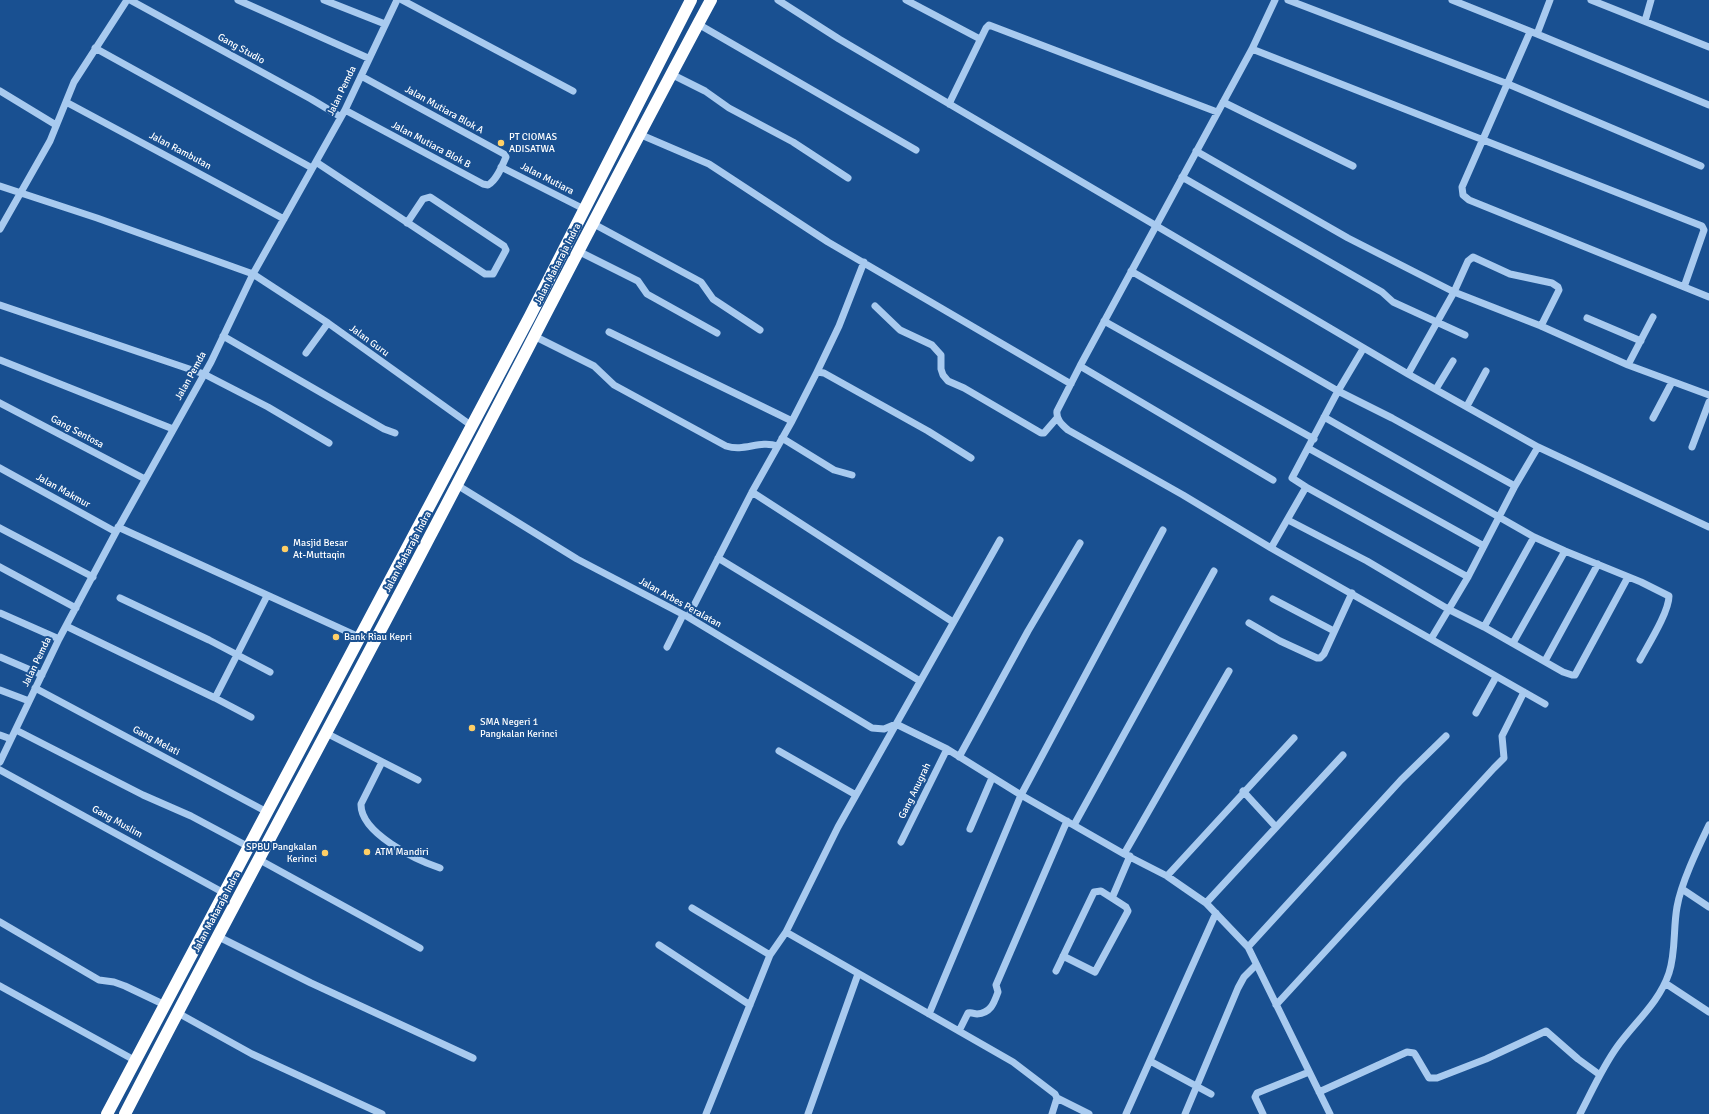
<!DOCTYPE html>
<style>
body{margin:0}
canvas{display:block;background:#195091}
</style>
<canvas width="1709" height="1114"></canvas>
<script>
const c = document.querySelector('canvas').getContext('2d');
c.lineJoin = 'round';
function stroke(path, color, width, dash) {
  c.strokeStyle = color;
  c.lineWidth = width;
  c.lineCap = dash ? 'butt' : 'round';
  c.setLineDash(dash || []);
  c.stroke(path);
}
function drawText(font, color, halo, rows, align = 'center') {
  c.font = font + ' Signika,sans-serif';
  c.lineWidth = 4;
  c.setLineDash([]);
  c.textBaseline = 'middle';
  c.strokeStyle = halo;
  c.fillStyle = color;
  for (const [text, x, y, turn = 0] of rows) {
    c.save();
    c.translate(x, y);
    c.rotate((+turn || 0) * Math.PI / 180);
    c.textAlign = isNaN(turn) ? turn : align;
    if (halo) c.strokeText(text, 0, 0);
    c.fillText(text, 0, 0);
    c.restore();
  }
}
const minor = new Path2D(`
 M130,0L311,99L341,117
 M238,0L368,58
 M324,0L385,24
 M402,0L573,91
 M778,0L839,39L1408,374L1538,447L1709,527
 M906,0L980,39
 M1288,0L1508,84L1701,166
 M1452,0L1537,34L1550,0
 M1591,0L1709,47
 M1645,21L1651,0
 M698,24L916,150
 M1530,32L1462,187L1463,195L1469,200L1709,297
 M1537,34L1709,105
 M95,48L312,168
 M1252,49L1702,226L1704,230L1684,287
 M671,74L705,91L729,108L793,142L848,178
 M0,91L56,125
 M66,102L284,219
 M1223,102L1353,166
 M949,104L986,28L989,25L1217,112
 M345,110L483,184L488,185C497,180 502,166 506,157L504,154L361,76
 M639,134L709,164L828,242L1071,384
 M1196,151L1348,238L1454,292L1468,261L1473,257L1510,274L1552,283L1558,287L1559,290L1541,326
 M316,162L479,270L485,274H493L506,250L504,246L430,197L423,199L407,223
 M501,167L584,209
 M1182,177L1382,292L1393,302L1465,335
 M0,186L97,218L253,274L328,323L472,426
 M592,223L701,282L713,299L760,330
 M0,229L50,141L74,82L127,0
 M578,251L638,281L647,294L717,333
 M1131,271L1338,391L1392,418L1515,486
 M0,305L204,374L268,407L329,443
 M875,306L900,330L932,345L941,355V369L943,375L948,381L964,388L1041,433H1044L1057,418
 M1587,318L1641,341
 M1104,321L1314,439
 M609,332L792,421
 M223,336L384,429L395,433
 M534,336L594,366L614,385L726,446C745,452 758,440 778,446
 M1363,349L1338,391L1292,478L1306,487L1468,577
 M306,353L328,323
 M0,360L173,429
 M1628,365L1653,317
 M1080,366L1273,480
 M817,372L839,326L864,262
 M1408,374L1454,292L1541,326L1628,365L1709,395
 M1436,389L1453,361
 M0,403L145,479
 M1467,406L1486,371
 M1324,417L1534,537L1565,551L1641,582L1669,596C1669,612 1648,645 1640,660
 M1653,418L1672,382
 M782,438L834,470L852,475
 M1692,447L1709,402
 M1308,448L1484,546
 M0,468L116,532
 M457,485L577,559L688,617L872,728L884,729L896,724
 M1306,487L1271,548L1545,704
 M752,492L953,622
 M1288,520L1367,561L1448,609L1484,627L1563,672L1572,675H1575L1628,577
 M118,527L359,637
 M0,528L93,577
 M1271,548L1183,495L1068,430C1061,424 1056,419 1057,411L1080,366L1252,49L1275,0
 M718,558L920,681
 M0,567L76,608
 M120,598L209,640L270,672
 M1273,599L1334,631
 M0,613L59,639
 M688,617L752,492L792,421L817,372L824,373L928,431L971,458
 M1249,623L1280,641L1317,658H1320L1324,654L1352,593
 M66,626L215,698L251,717
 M1484,627L1534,537
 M1431,639L1468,577L1515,486L1538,447
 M1513,643L1565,551
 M667,647L683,615
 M0,657L42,675
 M1545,661L1598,564
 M35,688L267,812
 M0,690L29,701
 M215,698L267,596
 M1476,713L1496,677
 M896,724L947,749L1021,795L1124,854L1167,876L1206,903L1248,947L1330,1114
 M16,730L143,795L191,816L249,847
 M326,733L418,780
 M0,735L11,739
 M779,751L856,795
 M959,757L1028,631L1080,543
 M0,762L59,639L116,532L211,362L253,274L345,110L397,0
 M382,762L361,804C360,833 416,860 440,868
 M0,770L224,893
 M1243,791L1276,827
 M1074,825L1214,571
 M970,829L992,778
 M901,842L947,749
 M1124,854L1229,671
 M258,859L420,948
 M1167,876L1294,738
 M1682,889L1709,907
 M1206,903L1343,755
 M692,908L770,955
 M0,922L99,980L114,982L125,986L165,1005
 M786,932L1013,1062L1055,1094L1057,1098L1052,1114
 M217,936L311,983L473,1058
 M659,945L750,1005
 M1248,947L1401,780L1446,736
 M1063,956L1095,972L1128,911L1126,907L1112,898L1130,856
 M1056,971L1094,892L1101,891L1112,898
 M1665,983L1709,1012
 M0,986L136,1061
 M1276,1005L1494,768L1504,758L1502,736L1524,692
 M178,1013L252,1054L382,1114
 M929,1014L1021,795L1163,530
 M959,1031L968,1013C972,1012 974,1014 977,1014C991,1013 994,1003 998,992L996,985L1067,821
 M1150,1061L1211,1094
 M1319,1092L1407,1052L1414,1053L1416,1056L1429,1078H1437L1486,1059L1546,1031L1578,1059L1600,1075
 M1057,1098L1089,1114
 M706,1114L770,955L786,932L838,827L1000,540
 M808,1114L858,974
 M1126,1114L1216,913
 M1185,1114L1238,988L1244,977L1256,965
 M1263,1114L1255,1097L1257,1093L1309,1072
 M1580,1114C1592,1091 1602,1068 1617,1047C1634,1023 1659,1003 1669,973C1676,952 1673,929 1677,907C1681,883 1698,848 1709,825`);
const highway = new Path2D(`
 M107,1114L530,316L691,0
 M125,1114C224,921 329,730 429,538C523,359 615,178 711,0`);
const markers = [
 [501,143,4,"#ffcf66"],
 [285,549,4,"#ffcf66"],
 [336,637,4,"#ffcf66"],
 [472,728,4,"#ffcf66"],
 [367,852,4,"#ffcf66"],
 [325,853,4,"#ffcf66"]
];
const streetNames = [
 ["Gang Studio",241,49,29],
 ["Jalan Pemda",342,91,-64],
 ["Jalan Mutiara Blok A",444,110,29],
 ["Jalan Mutiara Blok B",431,145,28],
 ["Jalan Rambutan",180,151,28],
 ["Jalan Mutiara",547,179,27],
 ["Jalan Maharaja Indra",558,264,-63],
 ["Jalan Guru",369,341,36],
 ["Jalan Pemda",191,376,-61],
 ["Gang Sentosa",77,432,28],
 ["Jalan Makmur",63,491,29],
 ["Jalan Maharaja Indra",408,552,-62],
 ["Jalan Arbes Peralatan",680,603,29],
 ["Jalan Pemda",37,662,-64],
 ["Gang Melati",156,741,28],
 ["Gang Anugrah",915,791,-64],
 ["Gang Muslim",117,822,29],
 ["Jalan Maharaja Indra",217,912,-62]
];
const poiNames = [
 ["PT CIOMAS",509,137],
 ["ADISATWA",509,149],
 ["Masjid Besar",293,543],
 ["At-Muttaqin",293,555],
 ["Bank Riau Kepri",344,637],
 ["SMA Negeri 1",480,722],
 ["Pangkalan Kerinci",480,734],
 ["SPBU Pangkalan",317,847,"right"],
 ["Kerinci",317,859,"right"],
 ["ATM Mandiri",375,852]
];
stroke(minor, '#a8caef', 7);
stroke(highway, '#fff', 12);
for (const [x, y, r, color] of markers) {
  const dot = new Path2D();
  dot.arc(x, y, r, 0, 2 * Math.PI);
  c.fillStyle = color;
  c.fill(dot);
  stroke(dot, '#195091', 1.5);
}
drawText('10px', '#fff', '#195091', streetNames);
drawText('10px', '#fff', '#195091', poiNames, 'left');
</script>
